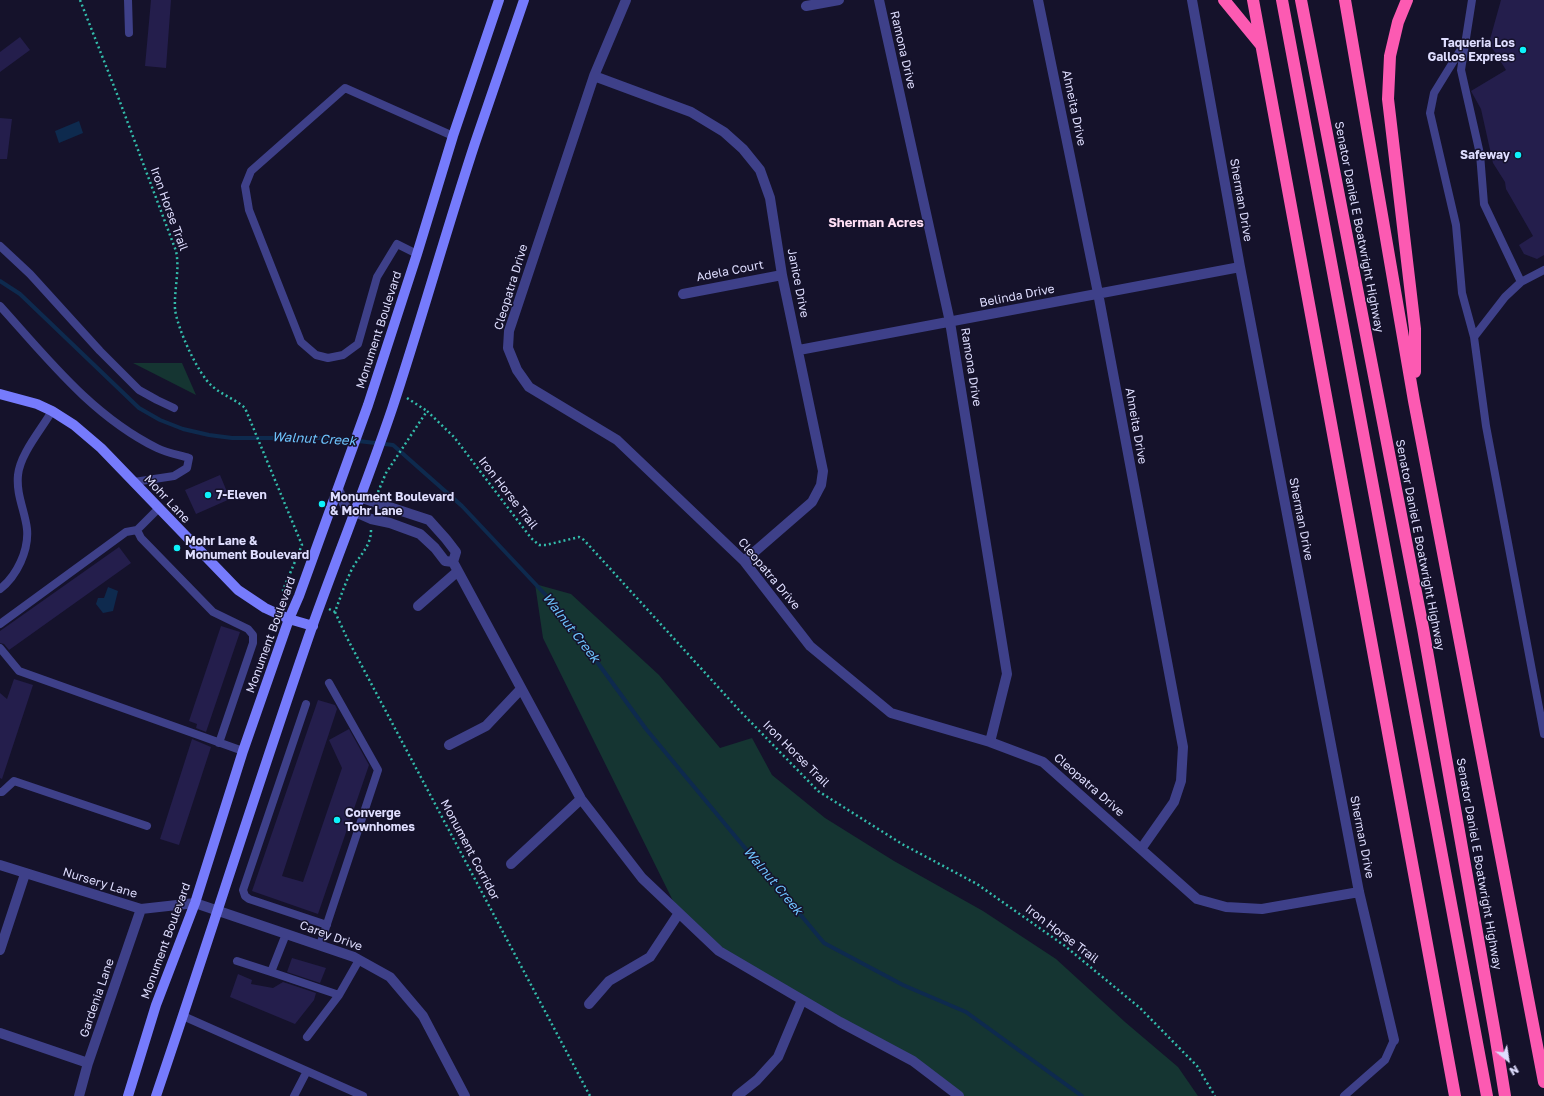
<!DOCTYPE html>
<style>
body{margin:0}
#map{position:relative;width:1544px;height:1096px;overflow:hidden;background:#15122b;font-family:"Golos Text",sans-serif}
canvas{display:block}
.north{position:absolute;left:1488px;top:1040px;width:40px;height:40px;-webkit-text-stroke:3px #15122b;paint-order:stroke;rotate:150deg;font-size:11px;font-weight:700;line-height:16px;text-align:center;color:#deddfe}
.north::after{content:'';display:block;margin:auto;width:14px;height:18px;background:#deddfe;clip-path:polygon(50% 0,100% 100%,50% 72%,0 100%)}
</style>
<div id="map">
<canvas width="1544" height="1096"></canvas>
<div class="north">N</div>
</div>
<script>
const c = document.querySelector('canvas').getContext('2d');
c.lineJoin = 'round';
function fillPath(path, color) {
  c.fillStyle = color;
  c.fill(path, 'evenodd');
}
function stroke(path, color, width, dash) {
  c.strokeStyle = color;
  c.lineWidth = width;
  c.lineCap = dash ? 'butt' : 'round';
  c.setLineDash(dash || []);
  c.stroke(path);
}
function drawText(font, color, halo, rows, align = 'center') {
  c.font = font + ' "Golos Text",sans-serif';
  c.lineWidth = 3;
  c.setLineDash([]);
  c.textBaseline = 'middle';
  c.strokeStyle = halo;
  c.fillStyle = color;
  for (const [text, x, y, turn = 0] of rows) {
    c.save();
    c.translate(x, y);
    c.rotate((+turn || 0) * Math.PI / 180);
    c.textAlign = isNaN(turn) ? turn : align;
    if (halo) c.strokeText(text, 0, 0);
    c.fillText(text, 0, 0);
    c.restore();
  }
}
const green = new Path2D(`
 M133,363H182L196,395Z
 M535,584L571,594L659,675L720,748L752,738L772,775L825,818L894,861L983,911L1056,959L1125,1022L1178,1067L1198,1096H959L913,1061L719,951L679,913L543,638Z`);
const water = new Path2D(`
 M79,121L83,133L59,143L55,131Z
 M108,587L118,591L113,611L103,613L96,604L98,598H104Z`);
const stream = new Path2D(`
 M0,281L20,294L139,408L160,420L183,429L209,435L232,438H332L393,445L462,506L557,607L646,729L824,943L903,985L966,1012L1082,1096`);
const building = new Path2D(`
 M151,0H171L166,68L145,66Z
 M1501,0H1544V255L1537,259L1524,254L1519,245L1533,236L1506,189L1505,182L1493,163L1481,109L1471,91L1506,70L1489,43Z
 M20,37L30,50L0,72V52Z
 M0,118L12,119L7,159H0Z
 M220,475L230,499L196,514L185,490Z
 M119,547L131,563L9,650L4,644L0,643V631Z
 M221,626L240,632L206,732L196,728L197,724L189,721Z
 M14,679L33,685L2,779L0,778V693L7,699Z
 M318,700L335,705L337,709L282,876L303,882L342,768L329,740L349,729L369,765L318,914L252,891Z
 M192,739L211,747L179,845L160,839Z
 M292,958L326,968L320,983L287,972Z
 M238,974L252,980L251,984L273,988L283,982L316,993L314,1000L295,1024L230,997Z`);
const path = new Path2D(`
 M80,0L117,94L176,251C180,270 174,289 175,309C177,328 198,374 212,386C222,395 235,399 245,408L302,545L283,590L289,593
 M407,398L427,411
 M378,492L386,473L427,411L454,437L531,538L539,545H546L579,537L584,540L739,710L818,791L902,844L977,884L1065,946L1140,1008L1197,1066L1215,1096
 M329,609L335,612C340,598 345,584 351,571C358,556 371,548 371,530
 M335,612L347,638L590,1096`);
const lane = new Path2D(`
 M128,0L129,33
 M1472,0L1461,70L1480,154L1484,204L1521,282L1544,270
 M1466,41L1434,93L1430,113L1456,225L1462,293L1474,337L1505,297L1521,282
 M0,246L30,274L100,351L139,390L157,400L174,408
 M417,254L397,244L377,277L358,344L343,355L328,358L316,355L301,342L249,210L245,186L251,171L345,88L453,136
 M0,306C47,358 92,416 157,448C167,453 179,455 189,458L187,468L174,476L134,482
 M1474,337L1486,426L1544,734
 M158,509L137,530L141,538L213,612L248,629L253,635V643L219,743
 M0,589C17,576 29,550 27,529C25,511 16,495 18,475C20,454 41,430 52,411
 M0,624L126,532L137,530
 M0,648L19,671L243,751
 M306,704L243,890L245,896L249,899L327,925
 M0,792H2L14,781L147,826
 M320,945L378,770L329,683
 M237,961L271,972L286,934
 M271,972L339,995
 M183,1016L363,1096
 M307,1037L339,995L359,960
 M294,1096L307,1071
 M1344,1096L1385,1060L1394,1040`);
const street = new Path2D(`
 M626,0L594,76L509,331L508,348L517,370L529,387L617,440L744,561L810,646L891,713L990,742L1043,762L1197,899L1226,907L1262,909L1359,892
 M879,0L950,322L1007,674L990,742
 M1038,0L1098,293L1183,747L1181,781L1174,802L1141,849
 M1192,0L1240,267L1359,892L1394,1040
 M806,6L839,0
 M594,76L691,112L724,132L743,149L760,170L770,198L782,275L823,471L821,485L812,502L744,561
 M683,294L782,275
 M799,350L1240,267
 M338,489L346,508L371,519L390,523L420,534L435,548L445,561L453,562
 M359,497L429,520L446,539L456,552L453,562L581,799L642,878L719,951L840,1022L913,1061L959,1096
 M418,606L458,571
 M449,745L486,726L521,689
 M511,864L581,799
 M0,865L141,909L195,903L354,957L390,977L423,1016L465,1096
 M0,950L25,874
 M589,1004L609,981L650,957L679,913
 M0,1033L88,1063
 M79,1096L88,1063L141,909
 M737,1096L757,1080L778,1057L802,1000`);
const secondary = new Path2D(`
 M0,394L37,404L52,411L74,425L101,448L238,590L265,608L289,619L313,626
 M128,1096L156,1005L195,903L243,751L289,619L299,596L368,405L417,254L453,136L499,0
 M156,1096C209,940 258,783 312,627C338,554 367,483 392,409C421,321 446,231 475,143C491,95 508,48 524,0`);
const highway = new Path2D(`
 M1224,0L1261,45
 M1253,0L1455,1096
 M1282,0L1487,1096
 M1301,0L1423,628L1495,1034L1505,1096
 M1345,0L1414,401L1544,1082
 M1407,0L1398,22L1390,56L1388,99L1415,329V372`);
const markers = [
 [1523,50,4,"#0df2fb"],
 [1518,155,4,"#0df2fb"],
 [208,495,4,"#0df2fb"],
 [322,504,4,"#0df2fb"],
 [177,548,4,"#0df2fb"],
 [337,820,4,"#0df2fb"]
];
const poiNames = [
 ["Taqueria Los",1515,43,"right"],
 ["Gallos Express",1515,57,"right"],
 ["Safeway",1510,155,"right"],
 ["7-Eleven",216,495],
 ["Monument Boulevard",330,497],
 ["& Mohr Lane",330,511],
 ["Mohr Lane &",185,541],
 ["Monument Boulevard",185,555],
 ["Converge",345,813],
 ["Townhomes",345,827]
];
const streetNames = [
 ["Ramona Drive",903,50,77],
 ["Ahneita Drive",1074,108,78],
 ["Sherman Drive",1241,200,80],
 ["Iron Horse Trail",169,209,70],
 ["Senator Daniel E Boatwright Highway",1359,227,79],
 ["Adela Court",730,271,-11],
 ["Janice Drive",798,283,79],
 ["Cleopatra Drive",511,287,-73],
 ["Belinda Drive",1017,296,-11],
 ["Monument Boulevard",379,330,-72],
 ["Ramona Drive",971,367,81],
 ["Ahneita Drive",1136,426,80],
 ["Iron Horse Trail",508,493,52],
 ["Mohr Lane",167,499,47],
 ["Sherman Drive",1301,519,79],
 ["Senator Daniel E Boatwright Highway",1420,545,79],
 ["Cleopatra Drive",769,574,50],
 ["Monument Boulevard",271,635,-70],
 ["Iron Horse Trail",796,754,45],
 ["Cleopatra Drive",1089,785,41],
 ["Sherman Drive",1362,837,79],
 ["Monument Corridor",470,850,62],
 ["Senator Daniel E Boatwright Highway",1479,864,80],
 ["Nursery Lane",100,883,17],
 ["Iron Horse Trail",1062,934,37],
 ["Carey Drive",331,936,20],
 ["Monument Boulevard",166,941,-70],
 ["Gardenia Lane",97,998,-71]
];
const neighbourhoodNames = [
 ["Sherman Acres",876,223]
];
const waterNames = [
 ["Walnut Creek",314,439,3],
 ["Walnut Creek",571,628,52],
 ["Walnut Creek",773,881,50]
];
fillPath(green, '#153532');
fillPath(water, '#0e2a4e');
stroke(stream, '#0e2a4e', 4);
fillPath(building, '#241e4c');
stroke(path, '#33bcab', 2.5, [2, 3]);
stroke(lane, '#3e4089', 8);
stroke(street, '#3e4089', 10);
stroke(secondary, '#767bfc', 10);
stroke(highway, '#fc5ab2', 12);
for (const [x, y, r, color] of markers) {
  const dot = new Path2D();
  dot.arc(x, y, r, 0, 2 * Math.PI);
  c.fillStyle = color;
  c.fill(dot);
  stroke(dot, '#15122b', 1.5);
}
drawText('bold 12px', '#deddfe', '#15122b', poiNames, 'left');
drawText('12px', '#deddfe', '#15122b', streetNames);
drawText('bold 13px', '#fedff5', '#15122b', neighbourhoodNames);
drawText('italic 13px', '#6dc3fc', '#15122b', waterNames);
</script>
